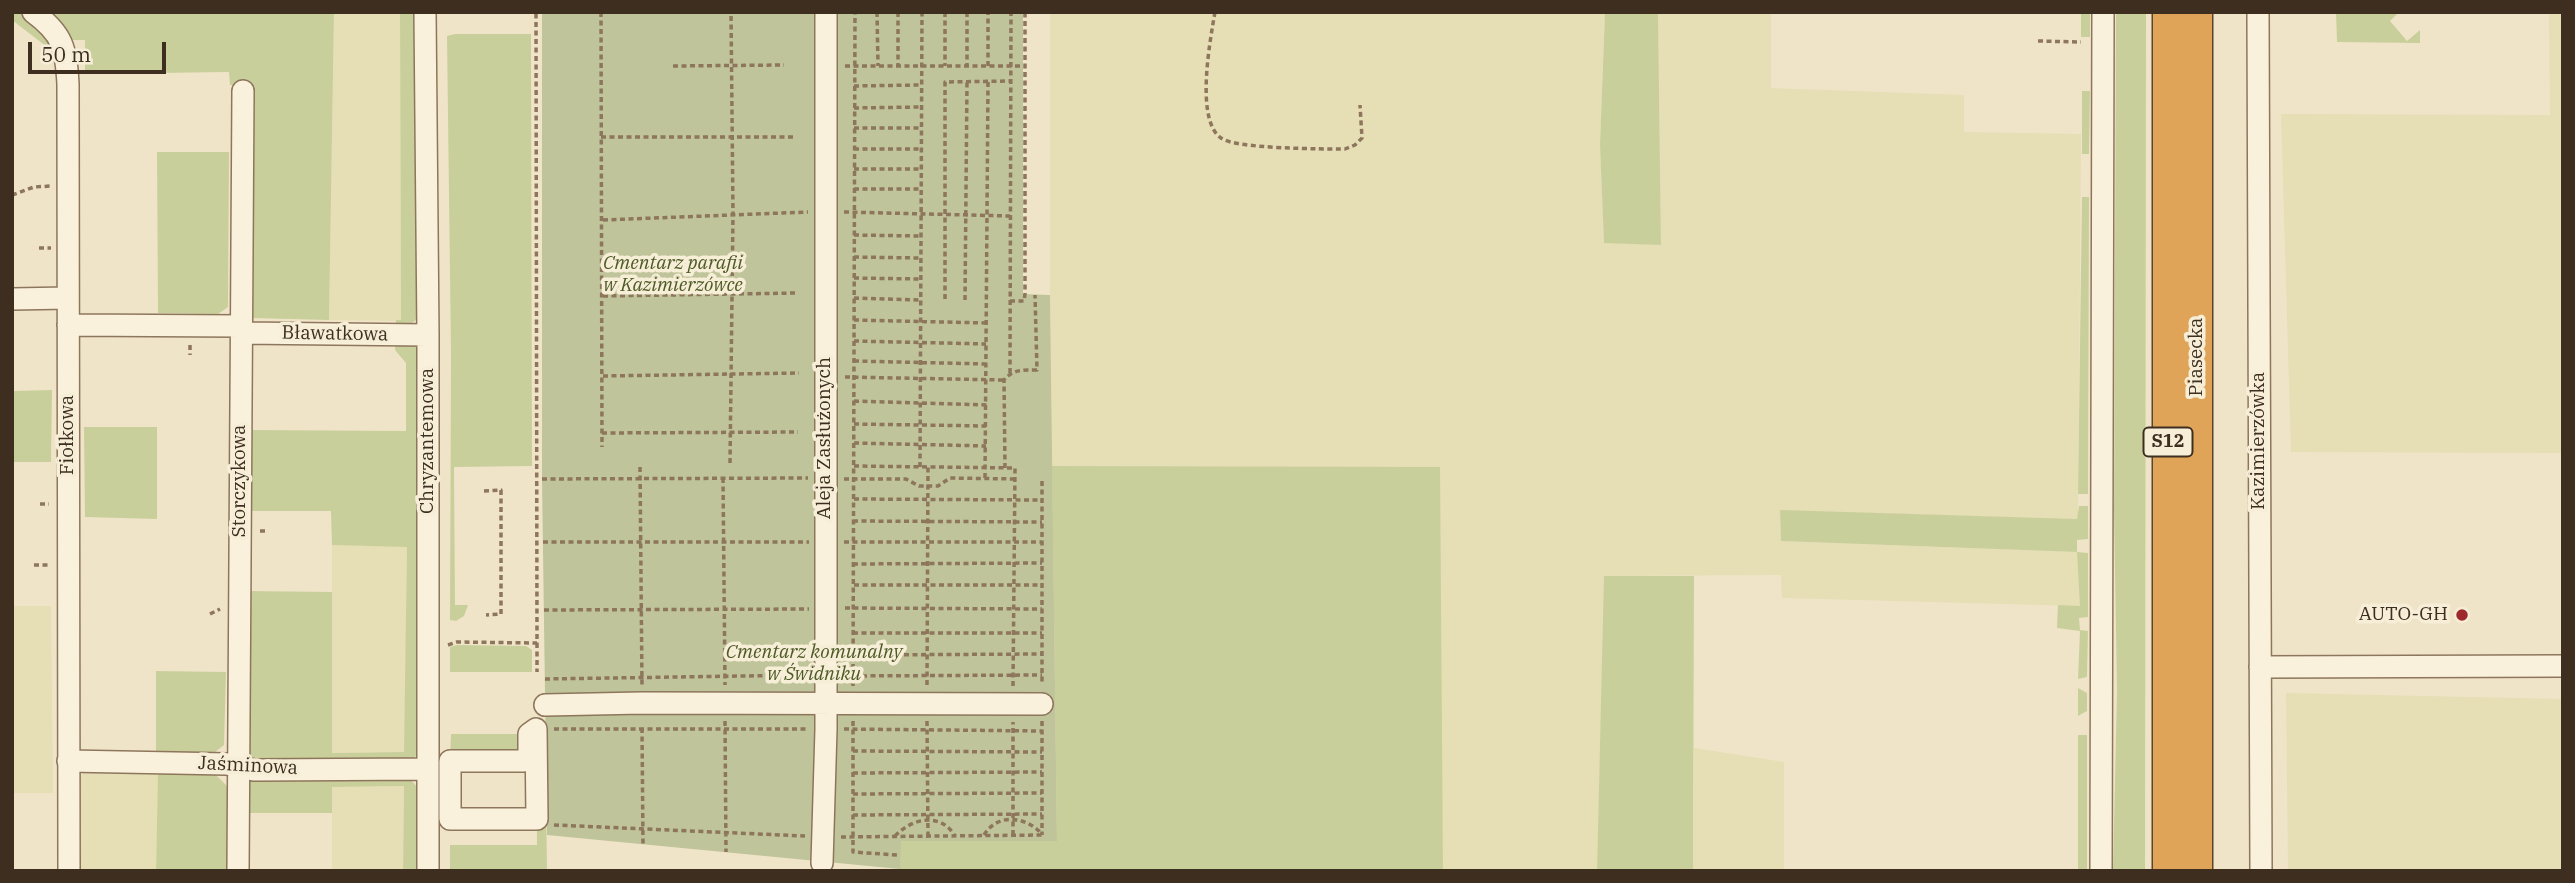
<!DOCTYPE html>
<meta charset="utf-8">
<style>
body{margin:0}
#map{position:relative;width:2575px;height:883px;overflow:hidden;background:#f0e4c8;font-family:"IBM Plex Serif",serif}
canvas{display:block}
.frame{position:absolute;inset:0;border:14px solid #3d2e20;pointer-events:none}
.scale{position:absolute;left:28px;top:42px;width:138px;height:32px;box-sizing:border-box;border:4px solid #3d2e20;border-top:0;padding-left:9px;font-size:21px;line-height:24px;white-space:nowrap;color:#3d2e20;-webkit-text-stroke:5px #f7eed8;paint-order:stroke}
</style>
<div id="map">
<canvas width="2575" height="883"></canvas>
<div class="frame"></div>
<div class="scale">50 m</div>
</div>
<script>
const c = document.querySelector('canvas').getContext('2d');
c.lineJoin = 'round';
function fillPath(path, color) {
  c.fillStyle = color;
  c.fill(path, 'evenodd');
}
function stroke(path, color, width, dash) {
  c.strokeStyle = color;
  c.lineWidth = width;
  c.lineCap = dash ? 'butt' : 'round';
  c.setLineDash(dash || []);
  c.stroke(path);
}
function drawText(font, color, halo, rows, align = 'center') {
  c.font = font + ' "IBM Plex Serif",serif';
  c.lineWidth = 7;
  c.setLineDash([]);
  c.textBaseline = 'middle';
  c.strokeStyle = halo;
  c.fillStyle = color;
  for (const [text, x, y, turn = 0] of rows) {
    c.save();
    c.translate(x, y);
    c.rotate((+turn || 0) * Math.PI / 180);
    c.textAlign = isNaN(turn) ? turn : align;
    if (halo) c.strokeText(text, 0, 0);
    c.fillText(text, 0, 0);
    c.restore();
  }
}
const farmland = new Path2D(`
 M334,12H400L401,321L329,320Z
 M1050,12H1605L1600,145L1604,242L1661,245L1658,12H1771V88L1964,95V132L2081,134L2078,519L1780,511L1781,541L2077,552L2081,606L1782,598L1781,575L1605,576L1597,871H1443L1441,742L1250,871H900L1057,841L1050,295Z
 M2549,12H2563V453L2291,452L2281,114L2550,115Z
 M332,545L407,546L405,752L332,753Z
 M12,606H51L53,793H12Z
 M2286,693L2563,699V871H2288Z
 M1694,748L1784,762V871H1693Z
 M85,770L158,771L156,871H81L80,778Z
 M404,786L403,871H332V787Z`);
const green = new Path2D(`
 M12,12C32,12 47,36 59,50H51L12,20Z
 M44,12H334L329,320L251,318V85H230L229,72L85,74V40H69Z
 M400,12H415L418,317L411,325L396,327V320H401Z
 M1605,12H1658L1661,245L1604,243L1600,145Z
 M2116,12H2146L2145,871H2113L2117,691L2114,511Z
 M2336,12H2399L2390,21L2407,41L2420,30V43L2337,42Z
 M2081,13H2090V37H2081Z
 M455,34H531L532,466L454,467L455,605H468L464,616L456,621L450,620L451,354L447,36Z
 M2082,91H2090L2089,154H2082Z
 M157,152H229L228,307L218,314L158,313Z
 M2082,197H2089L2088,494H2078Z
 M396,341L415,345L419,353V750L414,759L258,762L244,756L246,591L332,592V753L404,752L407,547L332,545L331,511H250V430L406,431V363L395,350Z
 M52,390L51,462H12V391Z
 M84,427H157V519L85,517Z
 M1052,466L1440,467L1443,871H900V841H1057Z
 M2079,506H2088V539L2077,540V552L2088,553V617L2079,618L2080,630L2088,631L2087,677L2078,679L2080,631L2057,628L2058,605L2080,606L2077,552L1781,541L1780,510L2077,519Z
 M1604,576H1694L1693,871H1597Z
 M457,645L526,646L532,650V672H450V647Z
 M156,671L226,672L224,745L214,753L156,751Z
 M2078,688L2087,693V711L2078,716Z
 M536,729H545L547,871H450V845H537Z
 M451,734H529V757L450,761Z
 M2078,735H2087V871H2078Z
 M158,771L213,772L227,786L230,798L228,871H156Z
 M250,779H410L419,789V871H403L404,786L332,787V813H250Z`);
const cemetery = new Path2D(`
 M542,12H1023V294L1050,295L1057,841H901L900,869L547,835L542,479Z`);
const path = new Path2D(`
 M601,12L602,447
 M877,12L878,66
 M898,12V66
 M945,12V66
 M967,12V66
 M1215,12C1210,41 1195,120 1221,138C1235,149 1323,149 1345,149L1355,145L1362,138L1360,105
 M2038,41L2081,42
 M673,66L784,65
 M845,66H1025
 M988,66V12
 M854,86L921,85
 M854,108L921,107
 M854,128H921
 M601,137H795
 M854,149H921
 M854,169H921
 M854,189H920
 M12,195L34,187L51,186
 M844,212L1010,216
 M603,220L808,212
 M854,235L921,236
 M39,248H51
 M854,257L921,258
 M854,278L921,279
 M603,296L798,293
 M854,298L921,300
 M945,299V82L1011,81
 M965,300L967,82
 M1010,301H1024L1025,294V12
 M854,320L987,323
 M854,341L986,344
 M190,345V355
 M854,361L986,364
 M1010,373L1011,12
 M603,376L799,373
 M845,377L1004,380
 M854,401L987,405
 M854,424L986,426
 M602,433L798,432
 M854,443L986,446
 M730,463L733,214L731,12
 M854,466L1015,468L1013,686
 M640,467L642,686
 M920,467L922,12
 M1005,468L1004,380C1013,369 1023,370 1037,370L1035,295
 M723,478L725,685
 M985,478L988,82
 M542,479L808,478
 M844,479H906L919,486H938L950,478L1015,479
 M1042,481V685
 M484,491L501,490V614L486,615
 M854,499L1042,500
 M40,504H49
 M853,521L1042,522
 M260,531H268
 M543,542H809
 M844,542H1042
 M853,564L1042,563
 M34,565H49
 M854,585H1042
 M845,608L1042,609
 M544,610L809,609
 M210,614L220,609
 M853,633H1042
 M537,643V672
 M448,645L457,642L537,643L536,12
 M853,655L1042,654
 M845,676L1042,675
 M545,679L809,675
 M927,685L928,467
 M853,686L855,12
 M725,721L726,852
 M853,721V852L897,855
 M927,721L928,836
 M1042,721V835
 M642,728L643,844
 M554,729H809
 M844,729L1042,731
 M853,751L1042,752
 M853,773L1042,772
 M853,794L1042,793
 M853,815L1042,814
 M554,825L805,836
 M984,835C997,813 1025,816 1041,833
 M1013,835V722
 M895,836C911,819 940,811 955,836
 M841,837L1042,835`);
const minor = new Path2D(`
 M33,12C63,34 66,48 68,84L69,871
 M425,12L428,335V871
 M2258,12L2261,871
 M12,299L68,298
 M68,325L241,326
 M241,333L428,335
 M2260,667L2563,666
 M545,705L642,703L1042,704
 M536,729L537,819H450V761H524L529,757V734Z
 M68,761L227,764L254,770L428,769
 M822,863L826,729V12
 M238,871L243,91
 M2101,871L2103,12`);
const highway = new Path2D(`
 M2168,871V12
 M2197,871V12`);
const markers = [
 [2462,615,7,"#9e2a2b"]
];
const shields = [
 [2168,442,49]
];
const shieldNames = [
 ["S12",2168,442]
];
const parkNames = [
 ["Cmentarz parafii",673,264],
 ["w Kazimierzówce",673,286],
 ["Cmentarz komunalny",814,653],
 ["w Świdniku",814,675]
];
const streetNames = [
 ["Bławatkowa",335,334,1],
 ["Piasecka",2197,357,-90],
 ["Fiołkowa",68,435,-90],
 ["Aleja Zasłużonych",825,438,-90],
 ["Chryzantemowa",428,441,-90],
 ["Kazimierzówka",2259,441,-90],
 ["Storczykowa",240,481,-90],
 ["Jaśminowa",248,766,3]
];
const poiNames = [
 ["AUTO-GH",2448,615]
];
fillPath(farmland, '#e6deb5');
fillPath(green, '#c9cf9b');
fillPath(cemetery, '#bfc49a');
stroke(minor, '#8d765c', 24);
stroke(highway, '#5b4430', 33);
stroke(path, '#8d765c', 3.5, [5, 3.5]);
stroke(minor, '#faf1dc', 21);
stroke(highway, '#e0a458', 30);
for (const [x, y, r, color] of markers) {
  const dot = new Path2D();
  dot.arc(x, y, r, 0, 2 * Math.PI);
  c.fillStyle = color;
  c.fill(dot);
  stroke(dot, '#f7eed8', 2.5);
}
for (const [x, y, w] of shields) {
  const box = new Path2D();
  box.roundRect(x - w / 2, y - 14.5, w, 29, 5);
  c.fillStyle = '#f7eed8';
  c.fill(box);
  stroke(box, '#3d2e20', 2);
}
drawText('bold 18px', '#3d2e20', null, shieldNames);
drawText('italic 19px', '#4d5a26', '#f7eed8', parkNames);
drawText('19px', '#3d2e20', '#f7eed8', streetNames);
drawText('19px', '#3d2e20', '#f7eed8', poiNames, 'right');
</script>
